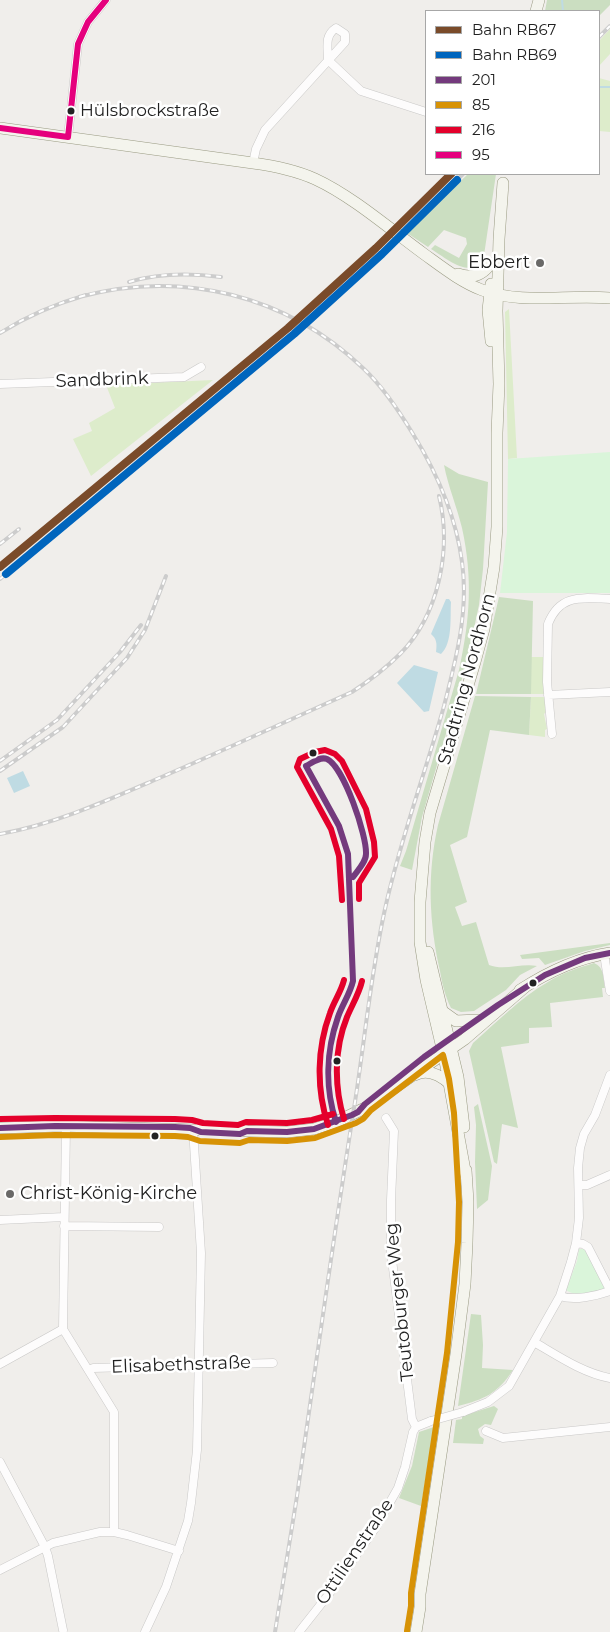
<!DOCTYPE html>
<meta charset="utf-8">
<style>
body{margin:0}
#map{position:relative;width:610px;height:1632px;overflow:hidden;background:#f0eeeb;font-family:Montserrat,sans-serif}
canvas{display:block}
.legend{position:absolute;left:425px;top:10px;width:175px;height:165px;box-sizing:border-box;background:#fff;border:1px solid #a7a7a7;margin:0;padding:6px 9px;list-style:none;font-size:15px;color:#222}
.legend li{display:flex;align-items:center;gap:10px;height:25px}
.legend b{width:25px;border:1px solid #a7a7a7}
</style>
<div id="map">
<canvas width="610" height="1632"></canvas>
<ul class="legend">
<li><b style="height:6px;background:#7a4b2a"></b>Bahn RB67</li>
<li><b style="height:6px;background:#0065bd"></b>Bahn RB69</li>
<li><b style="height:6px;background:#743a7d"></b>201</li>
<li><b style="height:6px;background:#d79205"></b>85</li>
<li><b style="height:6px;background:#e4002b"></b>216</li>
<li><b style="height:6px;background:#e5007d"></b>95</li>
</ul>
</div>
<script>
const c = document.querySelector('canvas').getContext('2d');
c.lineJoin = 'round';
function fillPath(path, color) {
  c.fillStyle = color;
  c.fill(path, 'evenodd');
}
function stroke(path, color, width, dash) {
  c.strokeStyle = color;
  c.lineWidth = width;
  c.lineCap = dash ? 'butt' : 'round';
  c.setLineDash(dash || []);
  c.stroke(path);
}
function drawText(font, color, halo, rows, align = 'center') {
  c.font = font + ' Montserrat,sans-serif';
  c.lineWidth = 5;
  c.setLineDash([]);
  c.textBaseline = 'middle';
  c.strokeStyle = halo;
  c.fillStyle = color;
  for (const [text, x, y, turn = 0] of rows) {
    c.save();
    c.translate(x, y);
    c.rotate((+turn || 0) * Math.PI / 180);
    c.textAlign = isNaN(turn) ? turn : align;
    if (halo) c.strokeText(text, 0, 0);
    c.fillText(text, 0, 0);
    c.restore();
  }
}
const grass = new Path2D(`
 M610,29V54L599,66V41Z
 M599,78L610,81V132L599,131Z
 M509,309L517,458L508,459L505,312Z
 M213,380L91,476L73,439L92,431L89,423L115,408L106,385Z
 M531,657H544L545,694H531Z
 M531,697H545L546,712L544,714L547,729L545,730V737L529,735Z`);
const forest = new Path2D(`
 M547,0H610V5L599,16V11H545Z
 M468,174H496L483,262C468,278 446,258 431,249L435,245L459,258L467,244L466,238L444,230L428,247L407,233Z
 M444,465L459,474L488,482L483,569L479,605L467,661L422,817L412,870L400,866L406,851L459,670C470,620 473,578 462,528C457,507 448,486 444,465Z
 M499,597L533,601L531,694H476Z
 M475,696L531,697L529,735L490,730L467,837L450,845L467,902L455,907L462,926L476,922L489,965C504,971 521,963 537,966L520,975L506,990L474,1011L461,1012L451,1008C445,996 442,983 440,971C429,922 427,874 438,825Z
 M610,943V945L585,951L545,965L539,958L522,959L520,955Z
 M594,963C605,968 603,978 605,988H602L603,997L550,1003L552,1027L529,1028V1043L501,1047L518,1128L502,1124L497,1164L494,1162L469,1051L473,1043C497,1022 520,998 548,982C562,973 578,968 594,963Z
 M478,1104L492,1166L488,1200L477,1209L475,1162L476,1125L474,1107Z
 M471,1314L481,1315L483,1345L482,1368L513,1370C497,1394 485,1399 458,1406Z
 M494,1406L498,1409L491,1425L485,1424L478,1429L480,1436L484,1439L483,1444L453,1443L456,1420L462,1419V1416Z
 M434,1427L421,1506L399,1498L412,1466L419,1432Z`);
const park = new Path2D(`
 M610,452V593H500L507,532L508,459Z
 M579,1249H585L605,1289C594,1292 576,1298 566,1290L577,1261Z`);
const water = new Path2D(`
 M446,599H449L451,602C450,617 453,643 441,654L436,652C437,644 437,639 431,634Z
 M414,665L438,672L429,711L424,712L397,683Z
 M23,771L30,786L14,793L7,778Z`);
const stream = new Path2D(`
 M562,0L563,11
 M599,87H610`);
const street = new Path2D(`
 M68,137L78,44L88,22L106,0
 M253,163L256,149L265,130L345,42V34L336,28C324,36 328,47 328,60L361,91L426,112
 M0,384L184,377L201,367
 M548,695L610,692
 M552,734L547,682L548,624C560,593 583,598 610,599
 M604,954L610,991
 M386,1118L394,1131L391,1200V1252L412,1419L416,1427
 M66,1127L63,1329L114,1412V1532
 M579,1185H587L610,1175
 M0,1220L64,1217
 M64,1226L159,1227
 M576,1243L583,1244L588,1247L610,1290
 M560,1296C574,1301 596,1296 610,1291
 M534,1342C558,1356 583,1373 610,1378
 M0,1364L63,1329
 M89,1370L93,1368L273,1363
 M463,1412L488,1402L509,1386L560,1296L571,1262L576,1243L579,1218L578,1168L580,1148L584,1134L595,1115L610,1075
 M486,1431L503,1438L610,1427
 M0,1462L45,1547L48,1556L63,1630
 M0,1570L53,1543L100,1532H114L127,1535L179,1551
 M145,1632L166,1587L188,1521L191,1503L197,1450L201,1253L193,1129
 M299,1632L329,1594L376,1527L398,1488L405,1467L413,1432L416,1427L431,1421`);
const secondary = new Path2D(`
 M536,11L539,0
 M0,128L253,163C275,166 295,170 315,179C352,196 391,230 424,254C442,267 461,282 482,290C524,305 567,294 610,298
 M458,274C472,279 483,275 491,263
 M491,284L488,310L491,341
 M428,952L458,1077L464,1127
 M520,990C548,972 577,958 610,953
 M442,1011L456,1021L478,1020
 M415,1075C428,1068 440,1075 450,1084
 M0,1128L60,1126L196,1130L201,1128L237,1129L247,1131L287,1132L314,1129L336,1122L367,1107L465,1039L525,987
 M466,1176L445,1061L426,980L420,942V902L425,842L430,813L475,662L484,629L494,567L497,527V433L499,384L497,311L499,239L503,183
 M416,1632L420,1607V1594L456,1354L465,1284L467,1243L468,1202L466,1170`);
const rail = new Path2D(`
 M599,37L610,26
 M129,282C159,273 190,273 221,277
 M79,297C182,269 287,295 364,369C384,388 399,411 413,434C437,473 456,516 462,562C469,611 456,659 444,706C425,774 400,840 385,909C371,972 365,1038 355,1102C334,1233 316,1364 297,1496C290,1541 282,1587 275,1632
 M0,333C27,316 55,304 86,295
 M0,544L19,529
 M0,579L299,331L381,255L463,174
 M0,761L57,720L120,652L141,625
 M0,771L63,727L127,658L145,630L166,576
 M0,834C55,824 106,801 157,779C222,751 287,721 352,692C369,681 385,669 400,654C439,615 452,549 439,496`);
const streetBridge = new Path2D(`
 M431,1421L463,1412`);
const bus1 = new Path2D(`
 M306,766L339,826L348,854L353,981C350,994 342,1005 338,1017C326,1051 325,1088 336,1122
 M306,766C312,763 320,756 327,759C344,767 367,836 366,854C366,862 358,870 353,877
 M0,1128L55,1126L175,1127L190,1128L201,1132L240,1134L247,1131L287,1132L314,1129L352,1115L358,1112L365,1104L424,1057L498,1005L545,975L585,958L610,953`);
const bus2 = new Path2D(`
 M0,1137L55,1135L175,1136L188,1137L200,1141L240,1143L249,1140L287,1141L315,1138L356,1123L363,1119L371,1110L443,1055L449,1079L454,1113L459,1202L458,1242L447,1353L411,1593V1606L407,1631`);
const bus3 = new Path2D(`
 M342,900L339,856L331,829L297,767L300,759L315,752L325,750L335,754L342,761L366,809L374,842L375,857L359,883V899
 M0,1119L55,1118L175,1119L192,1120L203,1123L238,1125L246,1122L287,1123L312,1120L333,1114
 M344,1119C334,1087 334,1049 347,1017C352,1005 359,994 362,981
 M328,1125C316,1088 317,1048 330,1013C334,1001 341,992 344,980`);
const bus4 = new Path2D(`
 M0,128L68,137
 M68,137L78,44L88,22L106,0`);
const rail1 = new Path2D(`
 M0,567L288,328L376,248L451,174`);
const rail2 = new Path2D(`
 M6,574L294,334L382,254L457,180`);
const markers = [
 [71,111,4.5,"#222"],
 [540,263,5,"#6a6968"],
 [313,753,4.5,"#222"],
 [533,983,4.5,"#222"],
 [337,1061,4.5,"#222"],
 [155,1136,4.5,"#222"],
 [10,1194,5,"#6a6968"]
];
const busNames = [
 ["Hülsbrockstraße",80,111]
];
const poiNames = [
 ["Ebbert",530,263],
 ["Christ-König-Kirche",20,1194,"left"]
];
const streetNames = [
 ["Sandbrink",102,380,-2],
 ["Stadtring Nordhorn",467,679,-75],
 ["Teutoburger Weg",400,1302,-96],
 ["Elisabethstraße",181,1365,-2],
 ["Ottilienstraße",355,1552,-56]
];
fillPath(grass, '#ddeccb');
fillPath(forest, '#cbdec1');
fillPath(park, '#daf5da');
fillPath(water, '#bfdbe3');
stroke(stream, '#bfdbe3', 2);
stroke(street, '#c9c8c7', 9);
stroke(secondary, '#999a82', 12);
stroke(street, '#fdfcfc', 8);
stroke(secondary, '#f4f4ed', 11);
stroke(rail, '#ccc', 4);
stroke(rail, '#fff', 2, [5.5]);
stroke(streetBridge, '#c9c8c7', 9, []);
stroke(streetBridge, '#fdfcfc', 8);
stroke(bus1, '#743a7d', 6);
stroke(bus2, '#d79205', 6);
stroke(bus3, '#e4002b', 6);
stroke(bus4, '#e5007d', 6);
stroke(rail1, '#7a4b2a', 8);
stroke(rail2, '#0065bd', 8);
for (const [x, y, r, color] of markers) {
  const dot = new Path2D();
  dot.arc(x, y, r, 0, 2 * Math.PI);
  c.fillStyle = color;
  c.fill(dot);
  stroke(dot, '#fff', 2);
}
drawText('17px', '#222', '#fff', busNames, 'left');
drawText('18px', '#222', '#fff', poiNames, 'right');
drawText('18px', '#222', '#fff', streetNames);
</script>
